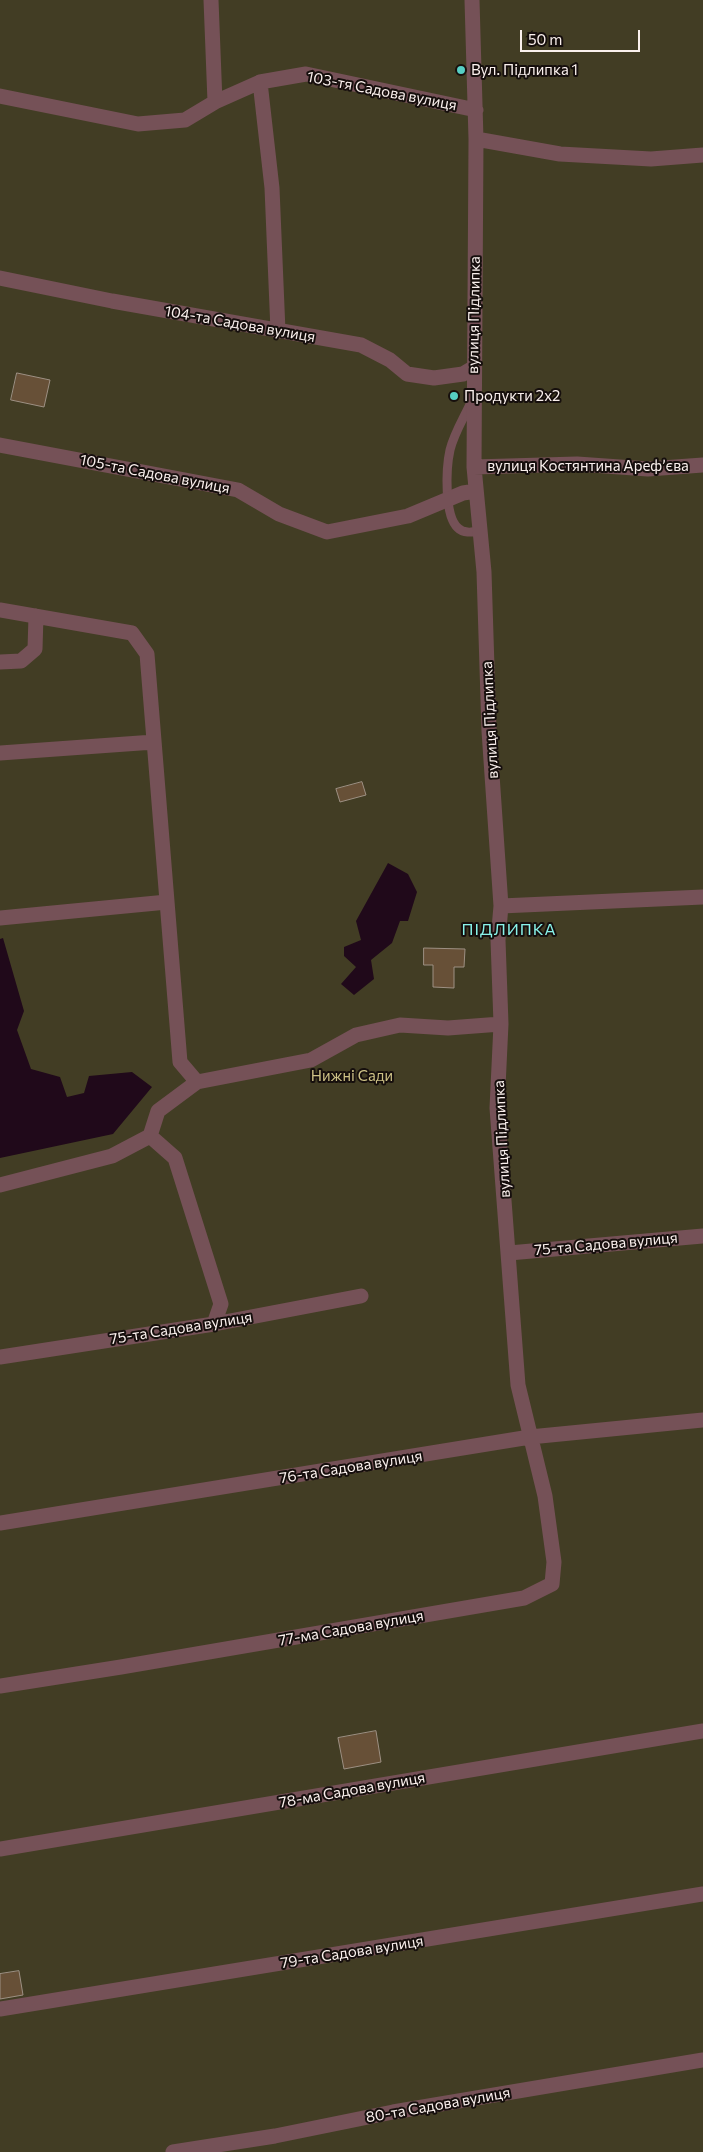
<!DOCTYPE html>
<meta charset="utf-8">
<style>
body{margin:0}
#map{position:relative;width:703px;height:2152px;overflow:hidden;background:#332420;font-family:Commissioner,sans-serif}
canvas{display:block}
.scale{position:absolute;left:520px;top:30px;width:120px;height:22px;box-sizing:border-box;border:2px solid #faf0ed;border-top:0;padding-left:6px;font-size:15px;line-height:18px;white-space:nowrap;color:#faf0ed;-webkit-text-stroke:4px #160f0d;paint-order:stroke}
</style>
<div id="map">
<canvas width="703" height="2152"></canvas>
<div class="scale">50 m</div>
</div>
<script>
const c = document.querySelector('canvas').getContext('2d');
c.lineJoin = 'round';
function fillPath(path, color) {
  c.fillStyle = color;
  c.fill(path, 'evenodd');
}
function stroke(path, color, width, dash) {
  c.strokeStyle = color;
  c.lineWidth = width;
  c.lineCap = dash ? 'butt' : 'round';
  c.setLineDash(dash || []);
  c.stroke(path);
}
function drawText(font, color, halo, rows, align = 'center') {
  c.font = font + ' Commissioner,sans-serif';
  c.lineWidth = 4;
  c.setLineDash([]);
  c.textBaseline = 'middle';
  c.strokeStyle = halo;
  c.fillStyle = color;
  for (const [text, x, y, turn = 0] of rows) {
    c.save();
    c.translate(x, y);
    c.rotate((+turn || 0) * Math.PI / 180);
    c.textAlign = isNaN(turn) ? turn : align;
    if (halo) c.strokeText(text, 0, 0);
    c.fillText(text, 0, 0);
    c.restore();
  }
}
const green = new Path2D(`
 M0,0H703V2152H0Z`);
const water = new Path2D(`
 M388,863L408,874L417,892L408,921H400L392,943L371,960L374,979L354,995L341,984L356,967L344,956V947L361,940L356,921Z
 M3,938L24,1011L17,1030L31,1069L60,1077L67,1097L84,1093L89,1076L132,1072L152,1087L113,1134L0,1158V939Z`);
const building = new Path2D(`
 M17,373L50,380L44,407L11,400Z
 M362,782L366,795L340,802L336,789Z
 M424,948L465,949L464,967H454V988L433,987V965H424Z
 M376,1731L381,1762L344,1769L338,1738Z
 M19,1971L23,1995L0,1999V1974Z`);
const service = new Path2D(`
 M472,400C465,416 454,433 450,450C446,468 444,516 458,528C464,534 473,532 480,531`);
const minor = new Path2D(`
 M211,0L215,102
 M260,82L272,188L278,331
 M0,96L138,124L185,120L215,102L260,82L306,74L476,110
 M476,139L560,154L651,159L703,155
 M0,278L112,301L361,345L390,360L407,374L434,378L463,374L473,368
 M0,445L238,490L279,514L327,532L408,516L463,493L476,491
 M474,467L577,464L648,469L703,465
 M0,610L132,633L147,654L180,1062L197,1082
 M0,662L21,661L35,649L36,616
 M0,753L154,742
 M501,906L703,897
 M0,918L167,902
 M150,1136L175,1158L221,1304L214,1324
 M0,1185L112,1156L150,1136L158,1111L197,1082L311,1060L356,1035L400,1025L448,1028L501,1024
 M509,1253L703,1236
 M0,1357L214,1324L361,1296
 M0,1523L530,1437L703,1420
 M0,1686L121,1667L524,1598L552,1584L554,1562L545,1496L518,1385L497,1108L501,1024L498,940L501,906L489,731L484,572L474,467L476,139L472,0
 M0,1849L703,1731
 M0,2009L703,1894
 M173,2152L275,2136L393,2112L703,2060`);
const markers = [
 [461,70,5,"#56cec4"],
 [454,396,5,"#56cec4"]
];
const poiNames = [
 ["Вул. Підлипка 1",471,70],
 ["Продукти 2х2",464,396]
];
const streetNames = [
 ["103-тя Садова вулиця",382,91,11],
 ["вулиця Підлипка",474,315,-89],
 ["104-та Садова вулиця",240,324,10],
 ["вулиця Костянтина Арефʼєва",588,466],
 ["105-та Садова вулиця",155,474,11],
 ["вулиця Підлипка",490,720,-93],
 ["вулиця Підлипка",502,1139,-93],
 ["75-та Садова вулиця",606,1244,-5],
 ["75-та Садова вулиця",181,1328,-9],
 ["76-та Садова вулиця",351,1467,-9],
 ["77-ма Садова вулиця",351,1628,-10],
 ["78-ма Садова вулиця",352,1790,-10],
 ["79-та Садова вулиця",352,1952,-9],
 ["80-та Садова вулиця",438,2105,-10]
];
const parkNames = [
 ["Нижні Сади",352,1076]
];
const neighbourhoodNames = [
 ["ПІДЛИПКА",509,930]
];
fillPath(green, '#423d24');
fillPath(water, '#20091a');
fillPath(building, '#675037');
stroke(building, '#9d9083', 1);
stroke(service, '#755157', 9);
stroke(minor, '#755157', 15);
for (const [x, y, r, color] of markers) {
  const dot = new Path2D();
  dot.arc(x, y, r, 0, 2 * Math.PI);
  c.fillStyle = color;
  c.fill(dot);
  stroke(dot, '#160f0d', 2);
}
drawText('15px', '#faf0ed', '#160f0d', poiNames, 'left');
drawText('15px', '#faf0ed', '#160f0d', streetNames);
drawText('15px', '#cdc186', '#160f0d', parkNames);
c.letterSpacing = '1px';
drawText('16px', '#89f3e9', '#160f0d', neighbourhoodNames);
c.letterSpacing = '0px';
</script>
